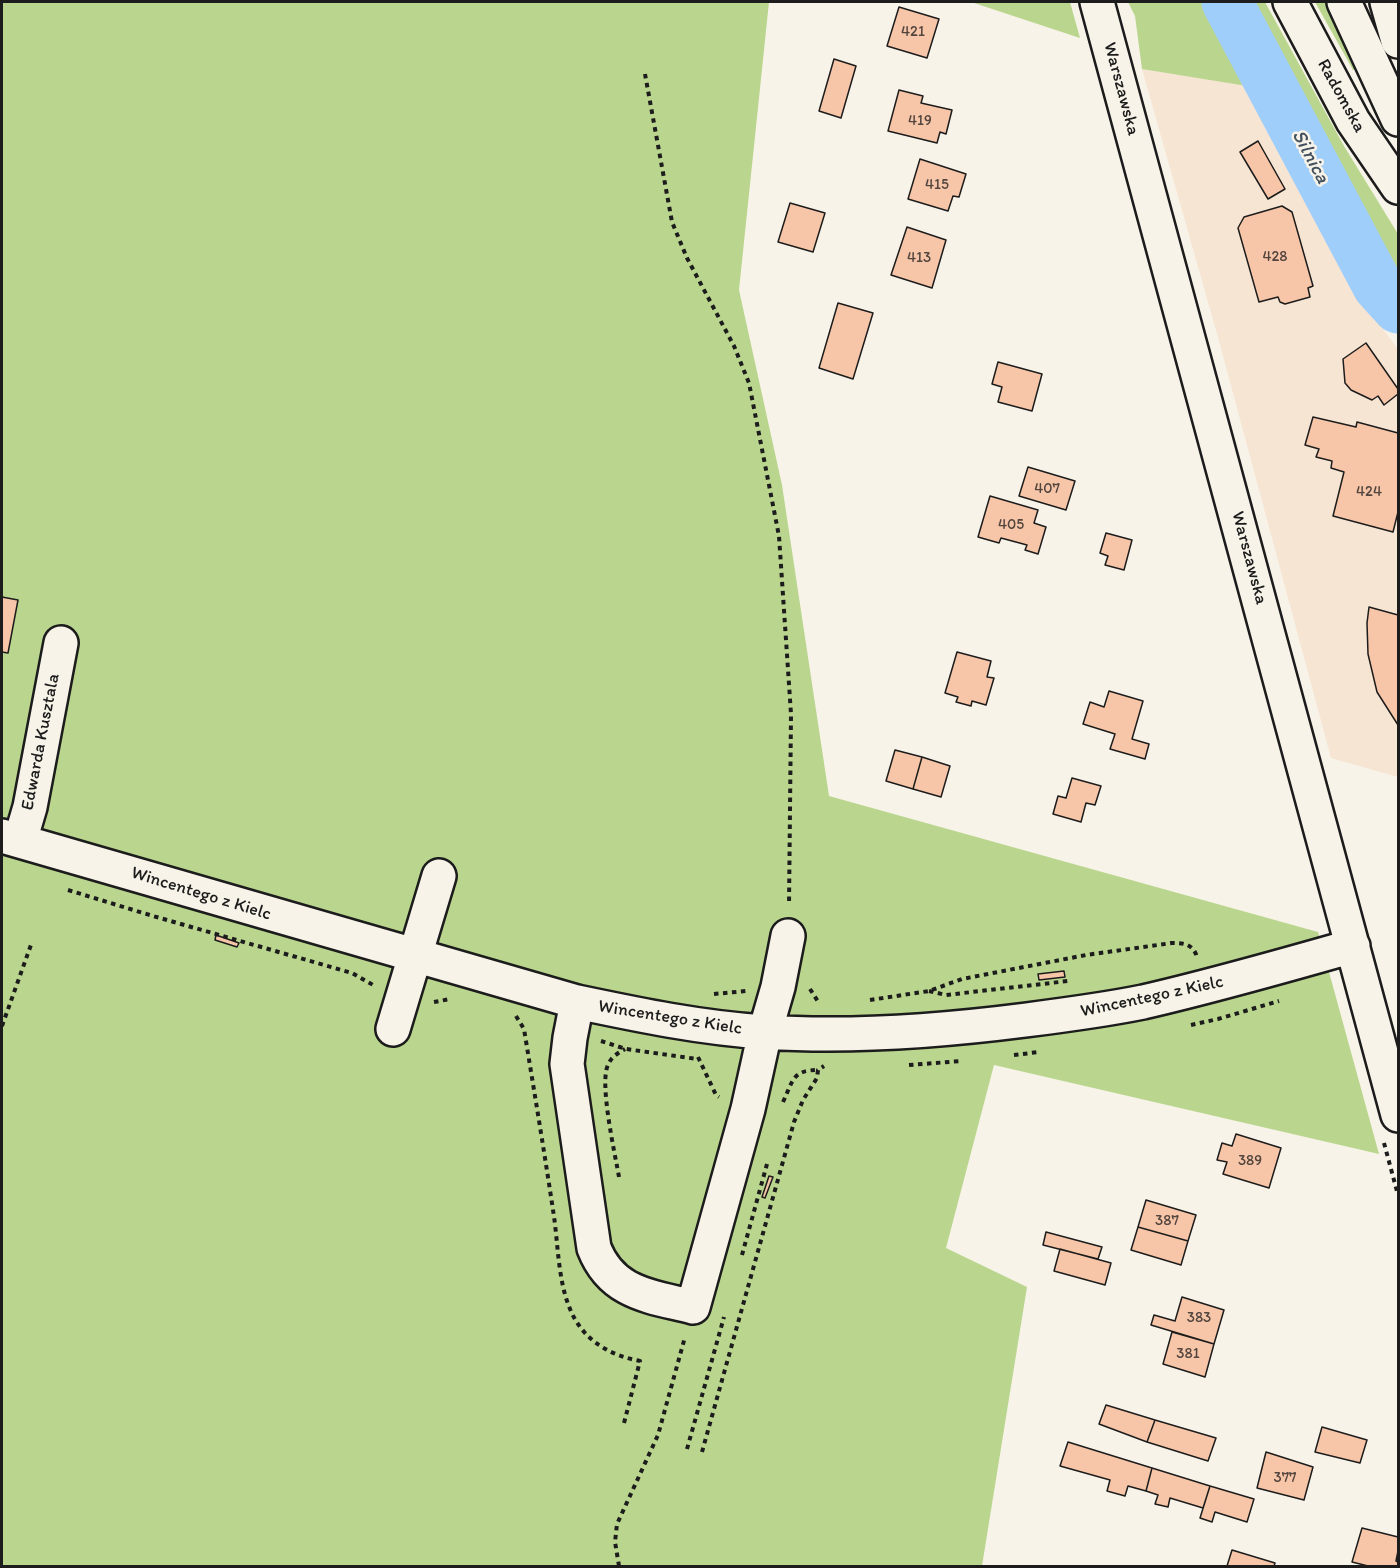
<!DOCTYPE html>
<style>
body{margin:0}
#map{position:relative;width:1400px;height:1568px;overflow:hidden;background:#f7f3e8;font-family:Itim,sans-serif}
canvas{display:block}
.frame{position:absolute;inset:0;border:3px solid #1c1c1c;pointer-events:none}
</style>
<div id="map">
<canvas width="1400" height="1568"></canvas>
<div class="frame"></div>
</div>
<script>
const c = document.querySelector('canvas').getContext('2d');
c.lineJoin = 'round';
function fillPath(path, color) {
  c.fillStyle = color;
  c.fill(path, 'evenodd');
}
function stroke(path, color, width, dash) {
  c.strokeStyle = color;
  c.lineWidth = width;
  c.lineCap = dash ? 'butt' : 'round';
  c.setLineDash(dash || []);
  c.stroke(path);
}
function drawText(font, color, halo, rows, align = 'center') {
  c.font = font + ' Itim,sans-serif';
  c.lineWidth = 5;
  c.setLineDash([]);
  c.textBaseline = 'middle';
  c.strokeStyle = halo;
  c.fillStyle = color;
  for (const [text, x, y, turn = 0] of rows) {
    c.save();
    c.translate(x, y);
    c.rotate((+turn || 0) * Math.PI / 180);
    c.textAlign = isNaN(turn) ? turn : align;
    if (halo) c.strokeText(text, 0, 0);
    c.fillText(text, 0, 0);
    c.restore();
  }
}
const built = new Path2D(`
 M1142,69L1253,86L1305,184L1366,287L1362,301L1398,349V777L1331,758L1219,341Z`);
const green = new Path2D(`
 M2,2H769L739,290L782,485L829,796L1318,932L1379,1154L994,1065L946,1248L1027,1287L982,1566H2Z
 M971,2H1070L1080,38Z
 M1128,2H1265L1344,146L1398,234V324L1366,287L1305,184L1253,87L1142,69L1135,16Z
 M1315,2H1326L1358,68L1353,70Z`);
const river = new Path2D(`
 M1227,2L1378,286L1398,308`);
const building = new Path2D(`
 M899,7L939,19L927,58L887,46Z
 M834,59L856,66L841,118L819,111Z
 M899,90L923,96L921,103L952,110L946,134L940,132L937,143L888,131Z
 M1258,141L1285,189L1268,199L1240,152Z
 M920,159L966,174L959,197L953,196L948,211L908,199Z
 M790,203L825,213L813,252L778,242Z
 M1282,206L1292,212L1313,286L1308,288L1310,297L1285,304L1280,302L1278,297L1259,302L1238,228L1244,217Z
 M907,227L946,240L932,288L891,275Z
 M838,303L873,313L853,379L819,368Z
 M1366,343L1398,389V394L1384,405L1378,396L1372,400L1351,390L1345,383L1343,359Z
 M998,362L1042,374L1032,411L998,402L1002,387L992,384Z
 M1313,417L1356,427L1357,422L1398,433V512L1393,532L1333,516L1344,472L1331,468L1332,461L1316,457L1319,449L1305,445Z
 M1028,467L1075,481L1066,510L1019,496Z
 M990,496L1038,510L1034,523L1046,527L1038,554L1025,550L1027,545L1001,538L999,543L978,537Z
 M1106,533L1132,540L1124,570L1105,565L1108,556L1100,553Z
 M2,597L18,600L8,653L2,652Z
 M1369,607L1398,615V725L1377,692L1368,654L1367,623Z
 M957,652L991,661L987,677L994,678L986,705L972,701L971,706L956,702L958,697L945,693Z
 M1109,691L1143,701L1132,739L1149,744L1145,759L1110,749L1115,734L1083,724L1090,702L1104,707Z
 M895,750L922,757L913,789L886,781Z
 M922,757L950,766L941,797L913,789Z
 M1072,778L1101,786L1095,805L1086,803L1081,822L1053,814L1058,796L1066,798Z
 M216,935L239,943L237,947L215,940Z
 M1064,971L1065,977L1039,980L1038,974Z
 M1236,1134L1281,1148L1269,1188L1223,1174L1227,1162L1217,1160L1222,1143L1232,1146Z
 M769,1176L773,1177L765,1198L762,1197Z
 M1146,1200L1196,1215L1188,1241L1138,1227Z
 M1138,1227L1188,1241L1181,1265L1131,1250Z
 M1046,1232L1102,1247L1098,1259L1043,1245Z
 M1060,1249L1111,1263L1105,1285L1054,1271Z
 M1182,1297L1224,1310L1214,1344L1151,1325L1154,1315L1175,1321Z
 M1172,1332L1214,1344L1205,1377L1163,1364Z
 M1106,1405L1155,1420L1147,1442L1099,1424Z
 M1155,1420L1216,1438L1208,1461L1147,1442Z
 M1322,1427L1367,1440L1360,1463L1315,1452Z
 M1068,1442L1152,1468L1146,1491L1128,1486L1125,1496L1107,1491L1110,1480L1060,1466Z
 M1266,1452L1313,1467L1304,1500L1257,1488Z
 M1152,1468L1210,1486L1203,1508L1170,1498L1168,1507L1155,1504L1158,1495L1146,1491Z
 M1210,1486L1254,1499L1247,1522L1215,1512L1212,1522L1200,1518Z
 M1362,1528L1398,1537V1551L1396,1561L1398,1562V1566H1368L1352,1562Z
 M1232,1550L1275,1563L1274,1566H1227Z`);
const path = new Path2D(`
 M645,74L672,222L687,258L734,346L749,383L779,536L791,714L789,905
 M68,890L153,916L352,973L375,986
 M810,989L819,1003
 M929,991L946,995L1068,981
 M714,994L746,991
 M870,1000L929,991L962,979L1086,955L1172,943C1184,943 1193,944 1197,957
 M434,1002L450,999
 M516,1016L524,1029C534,1090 544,1150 553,1210C559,1246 557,1289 576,1321C591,1345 614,1356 640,1361L623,1427
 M1191,1025L1218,1019L1279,1001
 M2,1026L32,942
 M601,1041L626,1049L697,1059
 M1014,1055L1039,1052
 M698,1057L716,1095L719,1097
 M909,1065L962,1061
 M783,1102C793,1081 792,1070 818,1070
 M1384,1143L1398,1195
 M619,1177C615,1154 599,1083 608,1065C611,1057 618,1053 625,1049
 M742,1255L767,1164
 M687,1449L724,1317
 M702,1452L794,1122L803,1100L817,1078L818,1070L824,1066
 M619,1566L615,1542L617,1524L658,1435L685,1337`);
const minor = new Path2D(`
 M1097,2L1398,1115
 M1387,2L1398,41
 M2,836L577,1002C639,1015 701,1028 765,1032C852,1038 940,1031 1026,1020C1065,1015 1104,1010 1143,1002C1213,986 1283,966 1353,946
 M20,841L30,807L61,643
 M577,1002L570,1038L567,1064L594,1248C612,1294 650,1296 693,1307L748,1109L765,1032L778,987L788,936
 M393,1029L439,876`);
const major = new Path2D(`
 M1290,2L1353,121L1398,187
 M1344,2L1398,119`);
const numberNames = [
 ["421",913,32],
 ["419",920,121],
 ["415",937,185],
 ["428",1275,257],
 ["413",919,258],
 ["407",1047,489],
 ["424",1369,492],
 ["405",1011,525],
 ["389",1250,1161],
 ["387",1167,1221],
 ["383",1199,1318],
 ["381",1188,1354],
 ["377",1285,1478]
];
const streetNames = [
 ["Warszawska",1121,89,75],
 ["Radomska",1341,96,61],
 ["Warszawska",1249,558,75],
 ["Edwarda Kusztala",41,742,-79],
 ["Wincentego z Kielc",201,894,17],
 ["Wincentego z Kielc",1152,997,-12],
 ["Wincentego z Kielc",670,1018,9]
];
const waterNames = [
 ["Silnica",1310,157,62]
];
fillPath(built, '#f7e5d4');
fillPath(green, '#bad68e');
stroke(river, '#a0cefb', 51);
fillPath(building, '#f7c5a7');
stroke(building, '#1c1c1c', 1.5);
stroke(minor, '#1c1c1c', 38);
stroke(major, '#1c1c1c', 38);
stroke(path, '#1c1c1c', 4, [4.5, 4.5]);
stroke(minor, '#f7f3e8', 33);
stroke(major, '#f7f3e8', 33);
drawText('15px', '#53463f', null, numberNames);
drawText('18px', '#1c1c1c', '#f7f3e8', streetNames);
drawText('italic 20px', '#44515f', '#f7f3e8', waterNames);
</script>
